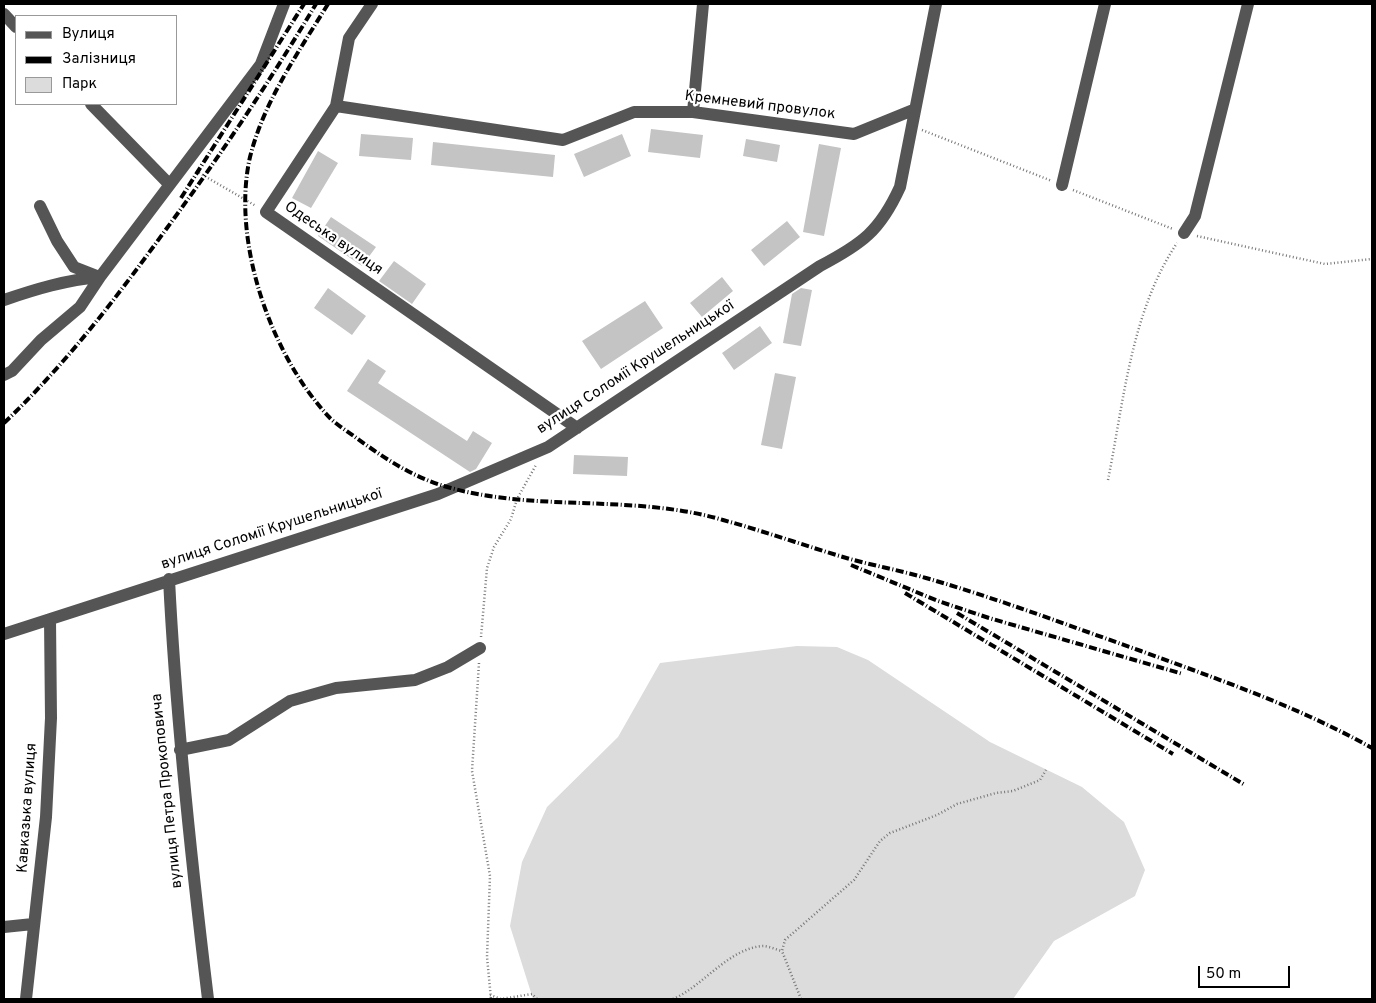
<!DOCTYPE html>
<meta charset="utf-8">
<style>
body{margin:0}
#map{position:relative;width:1376px;height:1003px;overflow:hidden;background:#fff;font-family:Overpass,sans-serif}
canvas{display:block}
.frame{position:absolute;inset:0;border:5px solid #000;pointer-events:none}
.legend{position:absolute;left:15px;top:15px;width:162px;height:90px;box-sizing:border-box;background:#fff;border:1px solid #999;margin:0;padding:6px 9px;list-style:none;font-size:15px;color:#000}
.legend li{display:flex;align-items:center;gap:10px;height:25px}
.legend b{width:25px;border:1px solid #999}
.scale{position:absolute;left:1198px;top:966px;width:92px;height:22px;box-sizing:border-box;border:2px solid #000;border-top:0;padding-left:6px;font-size:15px;line-height:18px;white-space:nowrap;color:#000;-webkit-text-stroke:4px #fff;paint-order:stroke}
</style>
<div id="map">
<canvas width="1376" height="1003"></canvas>
<div class="frame"></div>
<ul class="legend">
<li><b style="height:6px;background:#555"></b>Вулиця</li>
<li><b style="height:6px;background:#000"></b>Залізниця</li>
<li><b style="height:14px;background:#dcdcdc"></b>Парк</li>
</ul>
<div class="scale">50 m</div>
</div>
<script>
const c = document.querySelector('canvas').getContext('2d');
c.lineJoin = 'round';
function fillPath(path, color) {
  c.fillStyle = color;
  c.fill(path, 'evenodd');
}
function stroke(path, color, width, dash) {
  c.strokeStyle = color;
  c.lineWidth = width;
  c.lineCap = dash ? 'butt' : 'round';
  c.setLineDash(dash || []);
  c.stroke(path);
}
function drawText(font, color, halo, rows, align = 'center') {
  c.font = font + ' Overpass,sans-serif';
  c.lineWidth = 4.5;
  c.setLineDash([]);
  c.textBaseline = 'middle';
  c.strokeStyle = halo;
  c.fillStyle = color;
  for (const [text, x, y, turn = 0] of rows) {
    c.save();
    c.translate(x, y);
    c.rotate((+turn || 0) * Math.PI / 180);
    c.textAlign = isNaN(turn) ? turn : align;
    if (halo) c.strokeText(text, 0, 0);
    c.fillText(text, 0, 0);
    c.restore();
  }
}
const green = new Path2D(`
 M797,646L837,647L868,660L990,742L1082,787L1124,822L1145,870L1135,896L1054,941L1013,999H533L510,926L522,862L547,807L618,737L660,663Z`);
const building = new Path2D(`
 M651,129L703,135L700,158L648,152Z
 M361,134L413,138L411,160L359,156Z
 M622,134L631,156L584,177L574,154Z
 M746,139L780,145L777,162L743,156Z
 M433,142L555,155L553,177L431,165Z
 M819,144L841,148L824,236L803,232Z
 M318,151L338,163L311,208L292,198Z
 M331,217L376,247L362,266L318,236Z
 M787,221L800,237L764,266L751,250Z
 M394,261L426,284L412,304L379,281Z
 M722,277L733,291L702,317L690,303Z
 M328,288L366,316L352,335L314,308Z
 M801,288L812,290L801,346L783,343L792,294Z
 M645,301L663,328L601,369L582,341Z
 M760,326L772,343L734,370L722,353Z
 M368,359L386,371L378,383L467,441L473,431L492,443L476,469L470,472L347,391Z
 M775,373L796,377L782,449L761,445Z
 M574,455L628,457L627,476L573,474Z`);
const path = new Path2D(`
 M922,130L1052,181
 M196,171L256,206
 M1073,190L1173,229
 M1197,236L1325,264L1372,259
 M1108,480C1124,400 1131,312 1177,243
 M481,637L487,568L494,547L511,519L517,499L536,465
 M479,663L472,771L490,876L487,957L491,999
 M490,995L501,999L532,994L537,999
 M673,999C702,987 729,948 763,946C769,946 777,950 782,951
 M801,999L782,951L785,940L854,880L880,841L890,833L937,815L957,804L996,793L1013,791L1040,780L1046,770`);
const minor = new Path2D(`
 M372,4L349,38L336,106L266,212L577,428
 M4,14L16,27
 M91,104L169,184
 M336,106L563,140L634,112H693L854,134L913,110
 M693,112L703,4
 M1062,185L1105,4
 M40,206L57,241L74,267L97,276
 M1184,233L1195,216L1248,4
 M4,300C36,289 66,280 100,277
 M4,375L12,371L41,340L80,307L100,277L261,64L284,4
 M169,579C176,720 191,859 208,999
 M4,634L438,494L548,447L820,266C862,244 880,231 900,187L936,4
 M180,750L229,740L290,701L336,688L415,680L448,667L480,648
 M4,927L33,924
 M26,999L46,817L51,718L50,619`);
const rail = new Path2D(`
 M328,4C298,53 264,101 250,157C231,241 271,356 330,418C337,425 347,431 355,437C384,458 415,479 451,488C539,512 635,494 723,520C763,531 803,545 843,557C870,565 899,570 926,578C999,599 1070,626 1141,651C1220,680 1299,707 1372,748
 M181,198L304,4
 M4,423C66,364 117,297 167,228C220,156 270,81 316,4
 M851,565L938,601L989,618L1183,674
 M905,593L1173,754
 M957,613L1245,785`);
const streetNames = [
 ["Кремневий провулок",760,106,7],
 ["Одеська вулиця",333,239,35],
 ["вулиця Соломії Крушельницької",636,368,-33],
 ["вулиця Соломії Крушельницької",272,530,-18],
 ["вулиця Петра Прокоповича",168,791,-96],
 ["Кавказька вулиця",28,808,-86]
];
fillPath(green, '#dcdcdc');
fillPath(building, '#c4c4c4');
stroke(path, '#777', 2.5, [1, 2.5]);
stroke(minor, '#555', 12);
stroke(rail, '#000', 4, [8, 2.5, 1, 2.5]);
drawText('15px', '#000', '#fff', streetNames);
</script>
